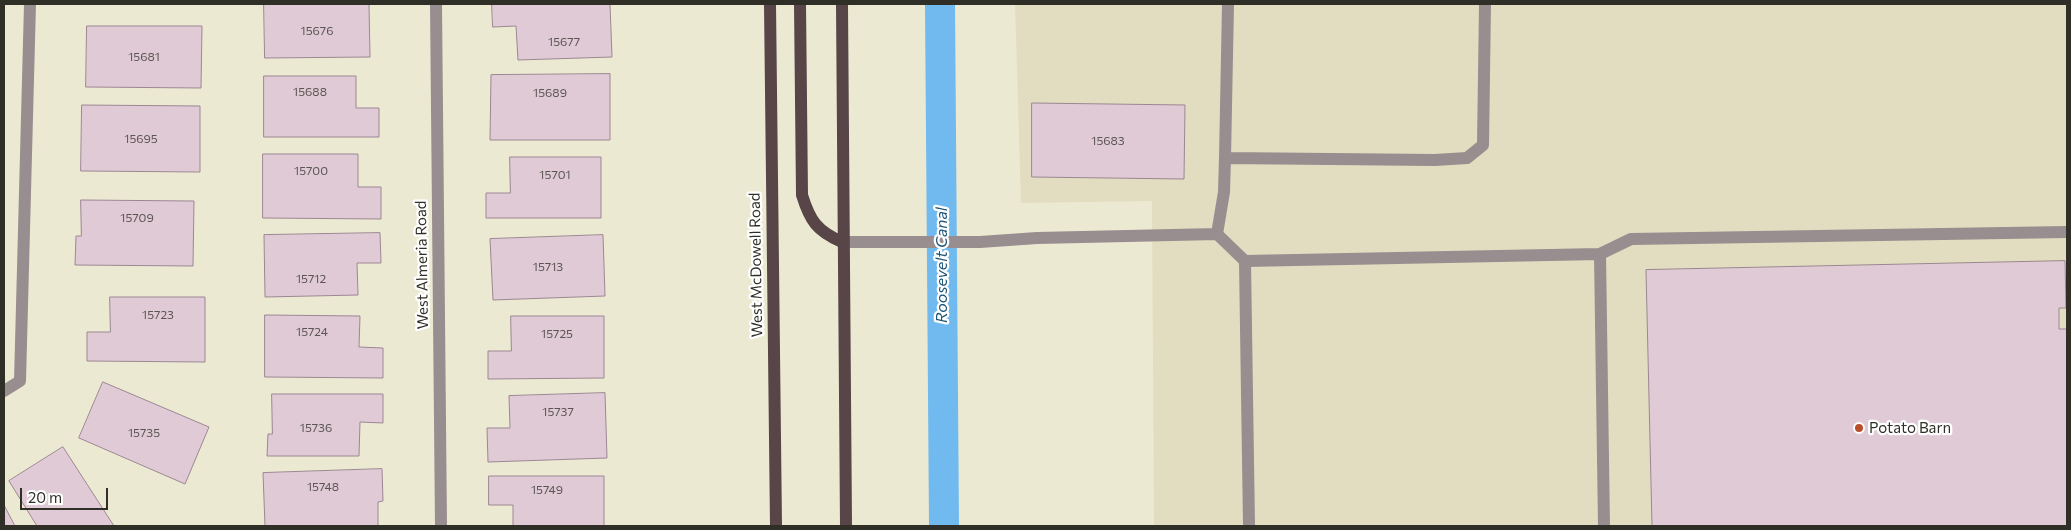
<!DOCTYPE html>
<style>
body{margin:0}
#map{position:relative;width:2071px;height:530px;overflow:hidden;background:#ece9d3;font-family:Commissioner,sans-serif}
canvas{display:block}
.frame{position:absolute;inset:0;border:5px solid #302f27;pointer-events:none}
.scale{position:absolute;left:20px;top:488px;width:88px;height:22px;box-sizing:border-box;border:2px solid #302f27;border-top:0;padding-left:6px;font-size:15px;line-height:18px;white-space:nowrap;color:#302f27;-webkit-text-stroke:4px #fff;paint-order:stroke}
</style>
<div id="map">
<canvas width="2071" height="530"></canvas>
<div class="frame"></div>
<div class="scale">20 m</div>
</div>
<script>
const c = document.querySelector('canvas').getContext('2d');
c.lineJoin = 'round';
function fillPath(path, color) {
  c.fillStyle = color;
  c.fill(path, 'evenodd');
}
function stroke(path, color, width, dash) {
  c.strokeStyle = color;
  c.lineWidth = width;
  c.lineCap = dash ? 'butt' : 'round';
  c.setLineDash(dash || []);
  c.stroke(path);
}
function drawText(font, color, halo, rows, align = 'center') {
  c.font = font + ' Commissioner,sans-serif';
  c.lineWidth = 4.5;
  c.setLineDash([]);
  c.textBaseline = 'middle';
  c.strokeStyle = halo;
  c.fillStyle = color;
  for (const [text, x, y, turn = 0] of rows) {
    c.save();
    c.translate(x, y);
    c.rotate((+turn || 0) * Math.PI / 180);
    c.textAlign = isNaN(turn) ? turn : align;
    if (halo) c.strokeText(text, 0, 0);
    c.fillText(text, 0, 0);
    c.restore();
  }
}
const built = new Path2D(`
 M1015,4H2067V526H1154L1152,201L1021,203Z`);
const canal = new Path2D(`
 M940,4L944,526`);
const building = new Path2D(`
 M264,4H369L370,57L265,58Z
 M492,4H610L612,57L518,60L516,26L493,27Z
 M87,26H202L201,88L86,87Z
 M610,74V140H490L491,75Z
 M264,76H356V108H379V137H264Z
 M1032,103L1185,105L1184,179L1032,177Z
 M82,105L200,106V172L81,171Z
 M263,154H358V187H381V219L263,218Z
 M510,157H601V218H486V193H510Z
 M81,200L194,201L193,266L75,265L76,236H81Z
 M380,233L381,263H357L358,295L265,297L264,235Z
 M603,235L605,296L493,300L490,239Z
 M2065,261L2066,308H2059V329H2067V526H1652L1646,270Z
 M110,297H205V362L87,361V332H110Z
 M265,315L360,316L359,347L383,348V378L265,377Z
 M511,316H604V378L488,379V351H511Z
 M103,382L209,427L185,484L79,438Z
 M605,393L607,458L488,462L487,428H510L509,396Z
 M272,394H383V423L360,422L359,456H267L268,434H272Z
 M63,447L114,526H37L9,481Z
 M382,469L383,501L378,502V526H265L263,473Z
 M489,476H604V526H513V505H489Z
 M4,505L15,526H4Z`);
const minor = new Path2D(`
 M436,4L441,526
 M1225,158L1228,4
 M1217,234L1245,261L1249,526
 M842,242H980L1037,238L1217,234L1224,192L1225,158L1435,160L1467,158L1483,145L1485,4
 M1600,254L1604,526
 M1245,261L1600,254L1631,239L2067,232
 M4,391L20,381L30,4`);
const major = new Path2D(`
 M770,4L776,526
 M800,4L802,195C810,221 817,231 842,242
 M842,4L846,526`);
const markers = [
 [1859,428,5,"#b75028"]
];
const numberNames = [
 ["15676",317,31],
 ["15677",564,42],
 ["15681",144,57],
 ["15688",310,92],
 ["15689",550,93],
 ["15695",141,139],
 ["15683",1108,141],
 ["15700",311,171],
 ["15701",555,175],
 ["15709",137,218],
 ["15713",548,267],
 ["15712",311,279],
 ["15723",158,315],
 ["15724",312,332],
 ["15725",557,334],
 ["15737",558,412],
 ["15736",316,428],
 ["15735",144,433],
 ["15748",323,487],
 ["15749",547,490]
];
const streetNames = [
 ["West Almeria Road",422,265,-91],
 ["West McDowell Road",756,265,-91]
];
const poiNames = [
 ["Potato Barn",1869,428]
];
const waterNames = [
 ["Roosevelt Canal",942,265,-90]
];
fillPath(built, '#e2ddc0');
stroke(canal, '#70baef', 30);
fillPath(building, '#e0cad6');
stroke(building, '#9b8792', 1);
stroke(minor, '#988d8f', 12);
stroke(major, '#574547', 12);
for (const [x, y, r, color] of markers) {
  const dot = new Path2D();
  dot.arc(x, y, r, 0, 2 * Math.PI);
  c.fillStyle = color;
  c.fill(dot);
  stroke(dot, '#fff', 2);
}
drawText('12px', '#5c5653', null, numberNames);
drawText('15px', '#302f27', '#fff', streetNames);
drawText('15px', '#302f27', '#fff', poiNames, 'left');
drawText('italic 16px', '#1e5578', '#fff', waterNames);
</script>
